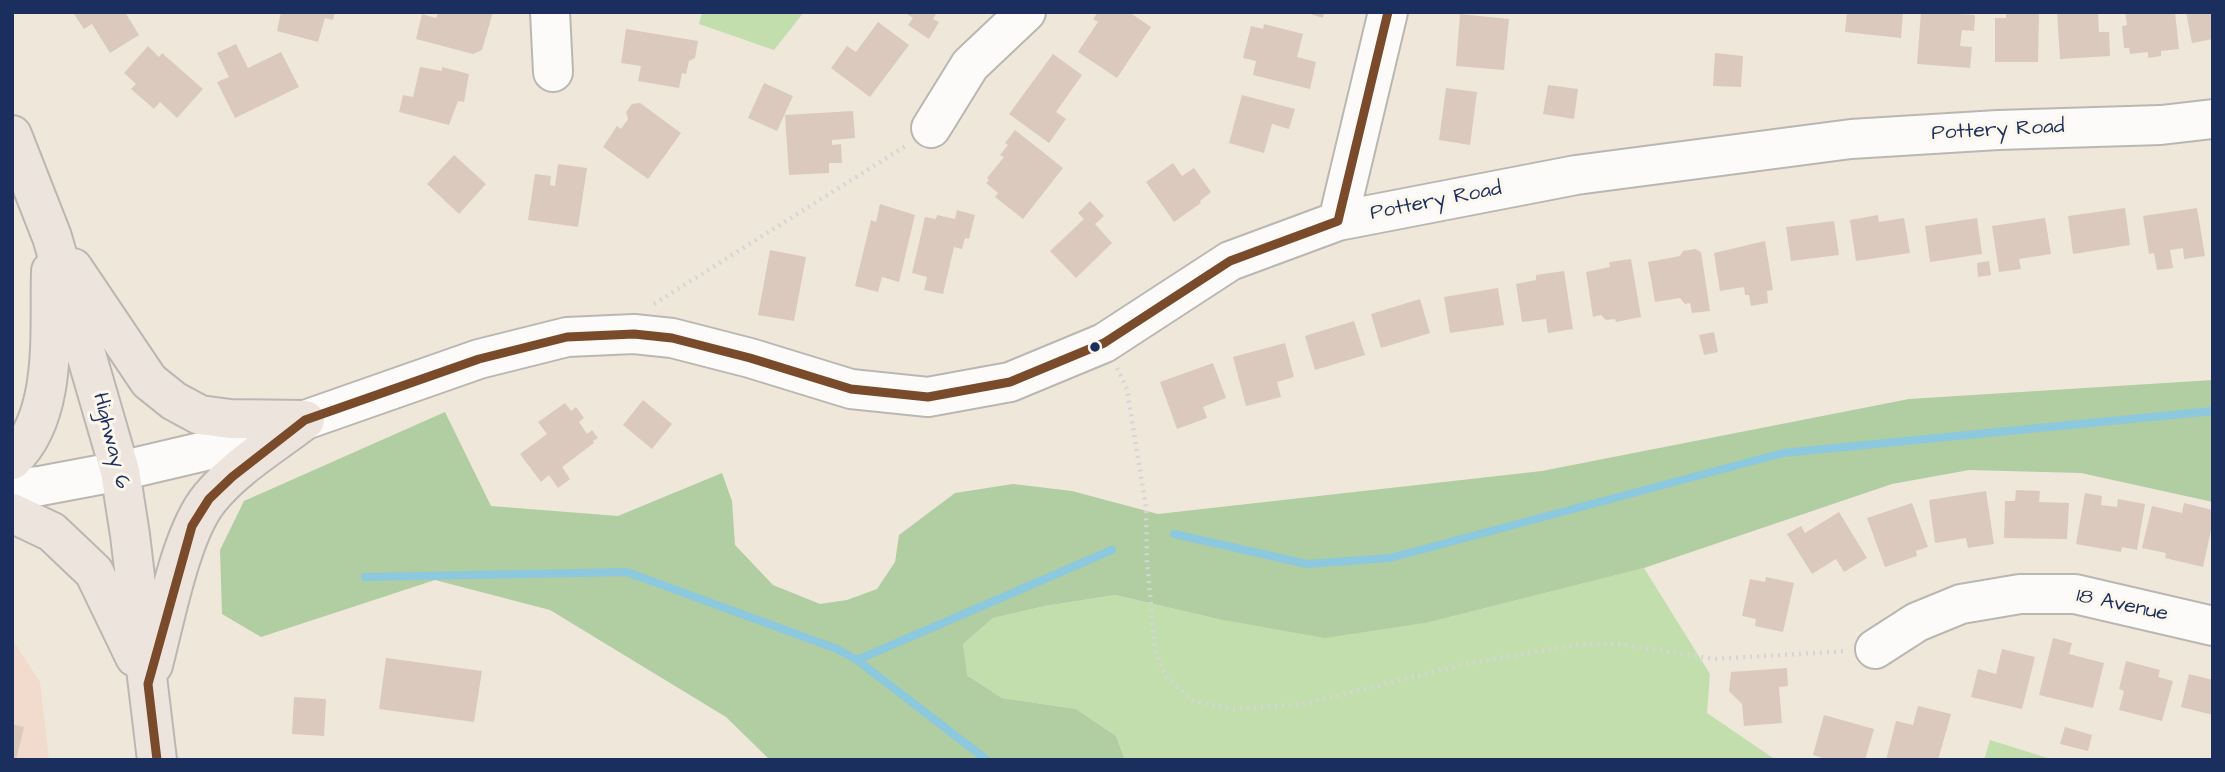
<!DOCTYPE html>
<style>
body{margin:0}
#map{position:relative;width:2225px;height:772px;overflow:hidden;background:#efe7da;font-family:"Architects Daughter",sans-serif}
canvas{display:block}
.frame{position:absolute;inset:0;border:14px solid #1b2f5e;pointer-events:none}
</style>
<div id="map">
<canvas width="2225" height="772"></canvas>
<div class="frame"></div>
</div>
<script>
const c = document.querySelector('canvas').getContext('2d');
c.lineJoin = 'round';
function fillPath(path, color) {
  c.fillStyle = color;
  c.fill(path, 'evenodd');
}
function stroke(path, color, width, dash) {
  c.strokeStyle = color;
  c.lineWidth = width;
  c.lineCap = dash ? 'butt' : 'round';
  c.setLineDash(dash || []);
  c.stroke(path);
}
function drawText(font, color, halo, rows, align = 'center') {
  c.font = font + ' "Architects Daughter",sans-serif';
  c.lineWidth = 6;
  c.setLineDash([]);
  c.textBaseline = 'middle';
  c.strokeStyle = halo;
  c.fillStyle = color;
  for (const [text, x, y, turn = 0] of rows) {
    c.save();
    c.translate(x, y);
    c.rotate((+turn || 0) * Math.PI / 180);
    c.textAlign = isNaN(turn) ? turn : align;
    if (halo) c.strokeText(text, 0, 0);
    c.fillText(text, 0, 0);
    c.restore();
  }
}
const built = new Path2D(`
 M12,639L40,682L49,760H12Z`);
const green = new Path2D(`
 M702,12H804L774,50L699,24Z
 M1644,568L1710,674L1707,713L1776,760H1125L1116,736L1076,709L1002,698L966,674L963,644L993,618L1045,606L1115,595L1218,619L1430,622Z
 M1990,740L2054,760H1984Z`);
const forest = new Path2D(`
 M2213,380V502L2081,473L1969,470L1892,484L1644,568L1430,622L1325,638L1218,619L1115,595L1045,606L993,618L963,644L967,675L1002,698L1076,709L1116,736L1125,760H770L726,717L550,610L435,580L261,637L222,614L220,550L244,501L445,412L491,506L618,516L722,473L732,501L735,545L773,585L820,604L847,600L877,589L895,562L899,535L955,493L1013,484L1072,491L1158,514L1542,471L1909,399Z`);
const stream = new Path2D(`
 M1174,534L1307,564L1390,558L1783,453L2213,411
 M365,577L627,572L837,649L857,660L987,760
 M857,660L1112,550`);
const building = new Path2D(`
 M77,12H125L139,35L110,53L92,24L84,29L74,14Z
 M281,12H335L333,20L325,18L318,42L277,31Z
 M438,12H493L482,50L473,54L416,39L422,14L436,18Z
 M904,12H937L933,19L939,22L929,39L908,25L913,18Z
 M1098,12H1133L1132,14L1151,27L1117,78L1078,52L1098,22L1093,19Z
 M1304,12H1324L1323,18Z
 M1847,12H1903L1901,38L1845,32Z
 M1921,12L1975,15L1974,31L1962,30L1960,46L1972,47L1970,68L1917,64Z
 M2006,12H2039L2038,62H1995V18H2006Z
 M2057,12H2098L2099,32H2109L2110,56L2060,59Z
 M2125,12H2175L2179,49L2161,51V56L2148,58V52L2130,54L2129,48H2124L2122,26L2127,25Z
 M2186,12H2213V39L2192,43Z
 M1460,14L1509,19L1504,70L1456,66Z
 M878,22L909,45L870,97L831,68L847,46L856,52Z
 M1264,24L1303,34L1297,57L1316,62L1310,89L1253,75L1256,61L1243,58L1251,26L1263,29Z
 M626,29L698,41L695,58L689,61L686,74L682,73L679,88L638,81L641,66L621,63Z
 M236,44L248,68L281,52L299,87L235,118L217,82L229,77L217,53Z
 M148,46L159,57L162,53L203,89L177,118L160,102L154,109L131,89L136,84L124,73Z
 M1715,53L1743,56L1741,87L1713,86Z
 M1053,54L1082,75L1056,112L1066,119L1049,143L1009,114Z
 M420,67L442,71V67L469,74L464,102L458,101L449,125L399,112L403,95L413,97Z
 M764,83L793,96L777,131L748,118Z
 M1548,85L1578,89L1574,119L1543,114Z
 M1446,88L1477,92L1470,145L1439,140Z
 M1242,95L1295,109L1289,129L1272,124L1264,153L1229,143Z
 M640,103L681,133L648,179L603,147L617,126L621,129L628,119L626,112L632,104Z
 M853,111L855,138L832,140V145L841,144L842,163H829V173L789,175L785,115Z
 M1015,130L1063,168L1023,219L995,197L998,193L986,183L989,180L987,178L1004,157L1000,155L1008,145L1005,143Z
 M454,155L486,184L459,214L427,184Z
 M1173,163L1182,176L1194,168L1211,192L1200,201L1201,203L1174,222L1146,182Z
 M558,164L587,168L578,227L528,220L535,174L551,176L550,185L555,186Z
 M1090,201L1104,216L1095,224L1112,243L1076,278L1050,251L1084,219L1078,213Z
 M880,204L915,215L899,282L882,277L878,292L855,286L871,220L876,222Z
 M2125,208L2130,245L2073,254L2068,216Z
 M2197,208L2205,256L2184,259L2183,248L2170,250L2173,268L2157,270L2154,253L2149,254L2143,216Z
 M957,210L975,215L969,239L965,238L962,249L954,247L943,294L924,290L927,277L912,273L925,217L936,219L937,215L955,219Z
 M1878,215L1879,222L1904,218L1910,253L1856,261L1850,220Z
 M1977,218L1982,254L1930,262L1925,226Z
 M2045,218L2051,254L2019,259L2021,269L1999,272L1992,226Z
 M1834,221L1839,255L1791,261L1786,227Z
 M1765,241L1773,290L1767,291L1768,303L1751,306L1749,295H1745L1744,287L1720,291L1714,253Z
 M1695,249L1701,252L1710,311L1692,313L1690,303L1685,304L1680,298L1655,302L1648,262L1680,256L1683,251Z
 M770,250L806,257L794,321L758,315Z
 M1631,259L1641,317L1616,322L1615,319L1606,320L1601,315L1593,317L1586,272L1610,267L1609,262Z
 M1989,261L1991,275L1978,277L1977,263Z
 M1564,271L1573,329L1548,333L1546,319L1522,322L1516,284L1536,280V275Z
 M1498,288L1504,325L1450,333L1444,297Z
 M1420,299L1430,333L1381,348L1371,314Z
 M1354,321L1365,355L1315,370L1305,336Z
 M1714,332L1718,352L1704,355L1699,335Z
 M1285,343L1294,377L1277,382L1281,397L1246,406L1233,357Z
 M1213,363L1226,398L1203,407L1207,418L1177,429L1160,382Z
 M643,400L672,424L652,449L623,425Z
 M565,403L571,411L576,407L584,418L579,422L587,434L592,430L598,438L593,441L594,443L562,467L570,479L558,488L549,475L541,482L520,454L547,434L538,422Z
 M2016,490L2040,491L2039,502L2069,503L2067,539L2004,538L2005,501H2015Z
 M1986,491L1994,544L1968,548L1966,538L1935,543L1929,500Z
 M2085,493L2102,496L2101,505L2117,507L2118,499L2145,504L2137,550L2122,547L2121,552L2076,544Z
 M1912,503L1928,547L1916,551L1917,556L1885,567L1867,518Z
 M2184,503L2213,510V521L2203,567L2165,558L2166,553L2142,548L2152,506L2182,513Z
 M1839,512L1867,558L1844,572L1836,559L1812,574L1787,534L1801,526L1805,533Z
 M1766,577L1794,583L1783,632L1755,626L1756,619L1742,616L1750,579L1765,582Z
 M2053,638L2072,643L2069,654L2104,663L2093,708L2039,695Z
 M2002,649L2035,657L2022,709L1971,697L1978,669L1996,674Z
 M386,658L482,671L474,722L379,709Z
 M2126,661L2160,670L2158,677L2173,681L2162,721L2119,710L2124,691L2119,689Z
 M1787,668L1788,686L1779,687L1782,723L1744,726L1742,704L1729,691L1731,672Z
 M2189,674L2213,680V715L2181,707Z
 M294,697L326,699L324,736L292,734Z
 M1918,706L1951,714L1938,760H1886L1896,721L1913,725Z
 M1824,715L1874,729L1865,760H1829L1813,755Z
 M12,724L24,727L16,760H12Z
 M2065,727L2092,735L2088,751L2060,744Z`);
const path = new Path2D(`
 M654,304L907,145
 M1117,368L1127,389L1146,508L1147,561L1155,649L1166,677L1194,701L1234,709L1304,704L1465,664L1580,644L1628,645L1714,659L1847,651`);
const minor = new Path2D(`
 M550,12L553,72
 M931,128L970,65L1026,12
 M1338,221L1388,12
 M12,489L40,486L120,471L205,451L305,420L479,359L567,337L634,334L672,338L750,358L851,389L928,397L1010,382L1104,343L1230,261L1338,221L1576,175L1851,139L1998,130L2161,125L2213,119
 M1875,649L1917,622L1961,604L2020,594H2075L2213,626`);
const major = new Path2D(`
 M12,135L52,237L120,471L130,535L157,760
 M73,268L149,381L174,401L200,415L230,419L305,420
 M12,460C59,415 49,331 51,271
 M12,513L52,532L94,572L135,657
 M153,665C165,620 181,532 210,498C235,467 274,444 305,420`);
const bus1 = new Path2D(`
 M157,760L148,684L192,526L209,499L232,477L305,420L479,359L567,337L634,334L672,338L750,358L851,389L928,397L1010,382L1104,343L1230,261L1338,221L1388,12`);
const markers = [
 [1095,347,6,"#1b2f5e"]
];
const streetNames = [
 ["Pottery Road",1998,131,-3],
 ["Pottery Road",1436,202,-11],
 ["Highway 6",110,441,76],
 ["18 Avenue",2122,606,12]
];
fillPath(built, '#f2dbcd');
fillPath(green, '#c3dead');
fillPath(forest, '#b1cda2');
stroke(stream, '#8cc8de', 8);
fillPath(building, '#dbc9be');
stroke(minor, '#bab7b3', 42);
stroke(major, '#bab7b3', 42);
stroke(path, '#d6d5d5', 4.5, [2, 5]);
stroke(minor, '#fdfbf9', 38);
stroke(major, '#ede5dd', 38);
stroke(bus1, '#7a4b2a', 9);
for (const [x, y, r, color] of markers) {
  const dot = new Path2D();
  dot.arc(x, y, r, 0, 2 * Math.PI);
  c.fillStyle = color;
  c.fill(dot);
  stroke(dot, '#fbf7ec', 2.5);
}
drawText('21px', '#1b2f5e', '#fbf7ec', streetNames);
</script>
